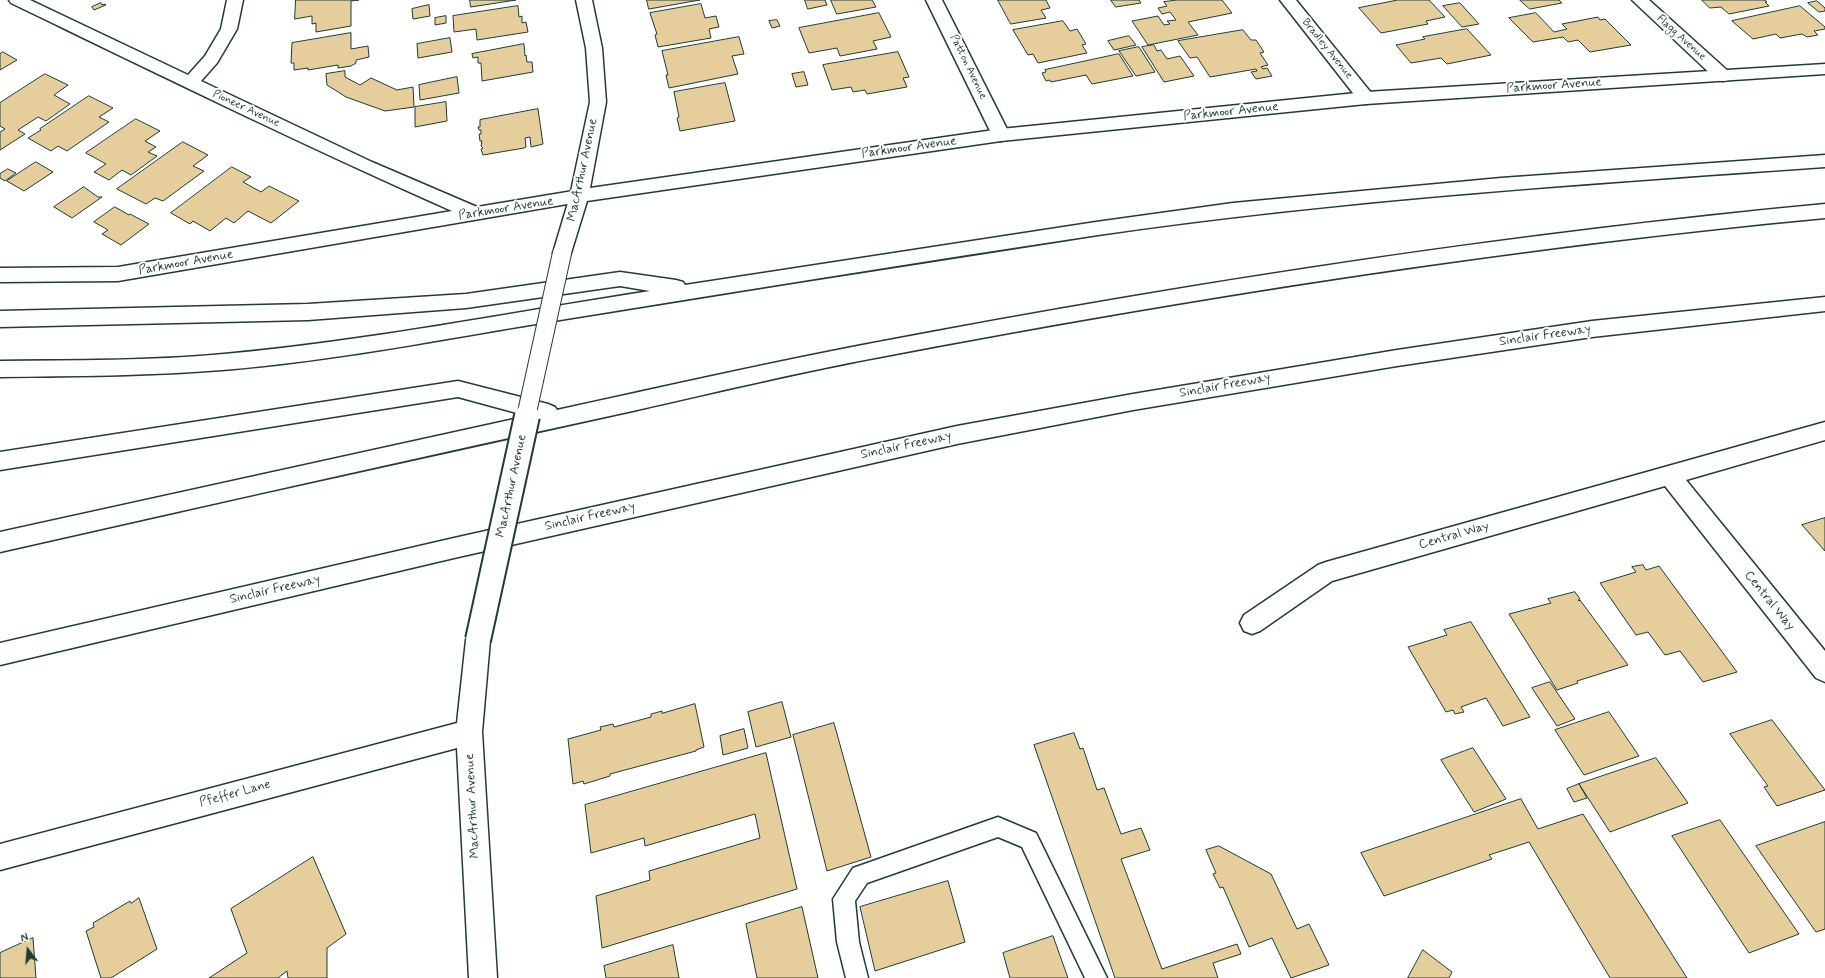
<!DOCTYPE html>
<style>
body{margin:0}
#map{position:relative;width:1825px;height:978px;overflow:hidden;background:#fff;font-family:Mynerve,sans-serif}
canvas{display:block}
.north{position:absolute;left:8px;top:930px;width:40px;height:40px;-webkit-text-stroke:3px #fff;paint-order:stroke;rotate:344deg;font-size:11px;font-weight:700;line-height:16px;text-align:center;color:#1f3d34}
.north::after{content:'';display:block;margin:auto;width:14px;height:18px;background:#1f3d34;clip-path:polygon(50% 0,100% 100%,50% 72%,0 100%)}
</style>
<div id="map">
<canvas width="1825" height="978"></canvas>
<div class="north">N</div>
</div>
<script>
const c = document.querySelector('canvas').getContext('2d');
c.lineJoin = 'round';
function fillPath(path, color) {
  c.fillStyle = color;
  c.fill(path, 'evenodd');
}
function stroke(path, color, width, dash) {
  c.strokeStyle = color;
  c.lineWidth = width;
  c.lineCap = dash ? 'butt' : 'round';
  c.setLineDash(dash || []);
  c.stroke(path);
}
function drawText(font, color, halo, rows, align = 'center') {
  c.font = font + ' Mynerve,sans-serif';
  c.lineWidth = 4;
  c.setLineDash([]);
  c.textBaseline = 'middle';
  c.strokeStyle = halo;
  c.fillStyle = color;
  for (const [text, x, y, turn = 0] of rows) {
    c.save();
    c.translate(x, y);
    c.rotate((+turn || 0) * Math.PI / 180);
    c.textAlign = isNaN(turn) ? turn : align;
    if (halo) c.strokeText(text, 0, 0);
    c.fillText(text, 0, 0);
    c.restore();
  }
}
const building = new Path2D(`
 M296,0H359L351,1V26L316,32V23L312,24V16L295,19Z
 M470,0H516L471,7Z
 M647,0H700L649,9Z
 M805,0H825L827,5L808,9Z
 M831,0H872L876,7L837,14Z
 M998,0H1046L1050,8L1041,10L1046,18L1011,24Z
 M1111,0H1139L1141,3L1116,7Z
 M1177,0H1222L1232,13L1188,22L1198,35L1148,45L1132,21L1158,16L1164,25L1170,24L1167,21L1176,20L1170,12L1162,14L1158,8L1167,6L1164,2Z
 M1398,0H1429L1445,17L1426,21L1428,24L1381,33L1359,8Z
 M1520,0H1559L1562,3L1530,9Z
 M1702,0H1765L1767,2H1765L1769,6L1729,14L1721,7L1710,8Z
 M1817,1L1825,8V11L1819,12L1808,3Z
 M101,3L102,5L105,4L106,5L94,10L92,7Z
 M1460,3L1479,24L1462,27L1443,6Z
 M701,4L705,18L716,16L719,27L709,29L711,38L658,47L655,35L657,34L650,13Z
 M429,5L430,16L413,19L412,9Z
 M518,6L519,17L522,16V23L526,22L528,32L477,40L476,29L454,32L453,16Z
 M1800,6L1825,27V29L1814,31L1818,35L1807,37L1802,34L1780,38L1776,34L1753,39L1732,21Z
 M879,13L891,37L873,41L877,49L840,56L837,48L809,53L799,28Z
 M1536,13L1554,32L1567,29L1562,24L1598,17L1600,20L1605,19L1631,45L1590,52L1578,40L1568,42L1563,37L1533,42L1509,18Z
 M446,16V23L435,25V18Z
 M777,20L780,26L772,28L769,21Z
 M1063,21L1070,31L1077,29L1086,44L1082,45L1087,53L1038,63L1033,54L1028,55L1013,30Z
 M1467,29L1491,55L1447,64L1441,58L1411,63L1396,45L1425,39L1423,37Z
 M1243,30L1251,40H1256L1264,52L1260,53L1268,65L1261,67L1263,69L1267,68L1272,76L1256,79L1251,72L1257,71L1256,69L1210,77L1197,57L1190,58L1178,41Z
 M351,33V49L368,46L369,57L356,60V63L351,66L338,68V65L308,70V68L294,70V63H291L292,43Z
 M1129,36L1136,45L1114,50L1108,41Z
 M739,37L744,54L732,56L738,74L669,88L666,75H668L662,51Z
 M450,38L452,52L418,58L417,44Z
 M524,44L525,56L526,55L527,62H532L533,72L482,81L481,63H478V57L473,58L472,54Z
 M1154,45L1157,51L1161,50L1167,59L1180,56L1194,76L1164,82L1142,47Z
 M1139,47L1155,72L1136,76L1119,51Z
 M3,52L17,60L0,70V54Z
 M898,52L909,77L903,78L907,87L867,94L865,90L853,92L851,87L832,90L823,65Z
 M1119,54L1133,76L1092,84L1086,75L1051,82L1050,80L1046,81L1042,73L1046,72L1045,70Z
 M345,71V77L360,85L371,78L397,90L413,87L414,107L385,111L346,97L327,85L326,74Z
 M804,72L808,85L796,87L792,74Z
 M45,74L68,85L54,95L70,104L46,121L38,117L18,130L25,134L0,150V132L5,129L0,126V103Z
 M457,77L459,93L420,100L419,85Z
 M725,83L735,121L680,131L677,118L679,117L674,92Z
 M89,96L113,108L99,117L109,122L67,151L58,146L51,151L28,138L41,130L40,129Z
 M446,102L447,121L415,127V107Z
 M538,109L543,144L531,147L530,137L525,138L526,147L524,148L483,155L481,149L483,148L481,146L482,141H480L479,134H481V130H479L478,127H480V120Z
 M136,119L160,131L145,141L156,147L148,152L157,156L131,175L122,170L109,180L94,172L106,164L86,153Z
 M183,142L208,155L193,166L204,171L163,201L155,198L146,204L117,189Z
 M36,162L53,172L24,191L7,181Z
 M232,167L251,177L243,182L261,192L269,186L299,201L271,223L248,211L234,223L226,218L210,231L193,221L190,224L171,213Z
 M8,169L16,173L5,181L0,178V174Z
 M84,187L98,197H102L72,218L54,207Z
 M115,207L129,215L130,214L149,224L121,245L102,234L108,230L94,222Z
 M1825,518V551L1802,525Z
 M1643,565L1646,570L1659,566L1737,672L1703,682L1680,651L1665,655L1648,632L1636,635L1600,583L1636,572L1632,567Z
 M1575,592L1580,599L1578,600L1579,601L1580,600L1628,665L1577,681L1578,683L1557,690L1509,614L1551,603L1548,599Z
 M1471,622L1530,717L1503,726L1486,698L1461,707L1464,712L1455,714L1453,710L1446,712L1408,647L1447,635L1444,630Z
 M1550,682L1575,719L1557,726L1532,688Z
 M782,702L791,737L756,747L748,712Z
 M695,704L704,747L696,750V751L610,774V776L584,784L583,781L573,784L568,739L601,730L600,727L613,724L614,727L651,717V714L662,711V713Z
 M1609,712L1639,756L1584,775L1555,730Z
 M1772,720L1825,790L1777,806L1764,787L1768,786L1730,734Z
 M834,723L871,857L827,871L793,735Z
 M744,729L748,748L723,755L720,736Z
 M1074,733L1080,749L1083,748L1097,790L1104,788L1121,834L1141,828L1150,850L1121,859L1162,969L1237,944L1241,954L1213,963L1218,978H1115L1034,745Z
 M1473,748L1506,799L1474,812L1441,760Z
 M766,753L797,889L602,948L596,896L650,880L649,871L760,838L755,814L645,846L644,838L591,853L585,805Z
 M1656,758L1688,803L1610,832L1579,784Z
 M1579,784L1587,798L1574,802L1567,789Z
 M1521,799L1538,829L1583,814L1687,978H1610L1529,842L1489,855L1492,859L1384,896L1361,853Z
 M1720,820L1799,934L1749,953L1672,836Z
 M1825,822V929L1816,932L1756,846Z
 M1219,846L1271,874L1297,929L1309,924L1329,965L1291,978L1272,938L1249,947L1223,887L1220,888L1213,874L1216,873L1206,850Z
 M313,857L346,934L327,948V978H288L287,971L278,978H209L247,953L231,909Z
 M948,881L965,942L875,971L860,907Z
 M139,898L157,949L111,978H101L86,931L94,927L93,923L130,901L131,903Z
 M802,907L818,978H757L746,924Z
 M1053,936L1068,978H1010L1003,953Z
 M33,938L36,978H0V953Z
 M673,945L679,978H606L604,966Z
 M1423,950L1452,972L1449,978H1408Z`);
const lane = new Path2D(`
 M998,817L1036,833L1107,978H1085L1022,847L998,837L867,883L855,901L859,942L868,978H846L837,942L833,899L853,868Z`);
const street = new Path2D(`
 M9,0H30L188,75L205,56L221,29L227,0H243L237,29L217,63L201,81L372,162L477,207L579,190L585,191L588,196L585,201L579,202L118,281L0,282V268L118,267L452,211C303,145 158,74 11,3Z
 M926,0H942L1010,135L1007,139L1001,141L995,139L992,135Z
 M1280,0H1296L1372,94L1374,98L1372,102L1366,104L1360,102Z
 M1632,0H1649L1729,72L1731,76L1729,80L1723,81L1717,80Z
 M1825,422V440L1686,480L1825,651V682L1816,678L1665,486L1332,581L1260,631L1252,634L1244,631L1240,623L1244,615L1318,565L1326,562Z`);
const secondary = new Path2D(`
 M576,0H592L602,48L606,102L590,188L1001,129L1366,92L1825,64V74L1366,104L1001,141L587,201L571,253L569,258L562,260L555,258L553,253L570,196L590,102L586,48Z
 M478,629L486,632L490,640L482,732L497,978H469L457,748L0,870V844L457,723L466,640L470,632Z`);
const highway = new Path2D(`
 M1825,155V167C1582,184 1339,200 1098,235C919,262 739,291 560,320C448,338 335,361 222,370C148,376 74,376 0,377V361C74,360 149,361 224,354C367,341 508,313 650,291L620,286L466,308L308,320L0,327V311L308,304L466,294L620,272L676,280L683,282L685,285L1096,222L1233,203L1501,178Z
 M1825,204V218C1506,248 1189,298 875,358C795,373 716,392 637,410C425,456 212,504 0,552V532L528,416L458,397L0,470V452L458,381L548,404L555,407L557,410C662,387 767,363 873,343C1188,283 1506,234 1825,204Z
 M1825,297V311L1592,337L1397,366L1133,410L957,444L454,558L0,665V643L454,538L957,426L1133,394L1397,350L1592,321Z`);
const secondaryBridgeFar1 = new Path2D(`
 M526,417L562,253`);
const secondaryBridge = new Path2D(`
 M478,640L527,416`);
const farStreetnames = [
 ["Flagg Avenue",1681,38,42],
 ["Bradley Avenue",1327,49,51],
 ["Patton Avenue",968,67,64],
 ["Pioneer Avenue",246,109,25]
];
const streetNames = [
 ["Parkmoor Avenue",1554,86,-4],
 ["Parkmoor Avenue",1231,112,-6],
 ["Parkmoor Avenue",909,148,-8],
 ["MacArthur Avenue",583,170,-78],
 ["Parkmoor Avenue",506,209,-9],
 ["Parkmoor Avenue",186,263,-10],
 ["Sinclair Freeway",1545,336,-8],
 ["Sinclair Freeway",1225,386,-10],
 ["Sinclair Freeway",906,446,-12],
 ["MacArthur Avenue",512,486,-78],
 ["Sinclair Freeway",590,517,-13],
 ["Central Way",1454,536,-16],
 ["Sinclair Freeway",275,590,-13],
 ["Central Way",1769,601,51],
 ["Pfeffer Lane",235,794,-15],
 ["MacArthur Avenue",473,806,-93]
];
fillPath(building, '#e6cd9c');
stroke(building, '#1f3d34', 1);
stroke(lane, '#1f3d34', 3);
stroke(street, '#1f3d34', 3);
stroke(secondary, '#1f3d34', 3);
stroke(highway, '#1f3d34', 3);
fillPath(lane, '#fff');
fillPath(street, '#fff');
fillPath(secondary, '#fff');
fillPath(highway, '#fff');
stroke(secondaryBridgeFar1, '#1f3d34', 20, []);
stroke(secondaryBridge, '#1f3d34', 28, []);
stroke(secondaryBridgeFar1, '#fff', 18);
stroke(secondaryBridge, '#fff', 24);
drawText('11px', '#1f3d34', '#fff', farStreetnames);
drawText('13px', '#1f3d34', '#fff', streetNames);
</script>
